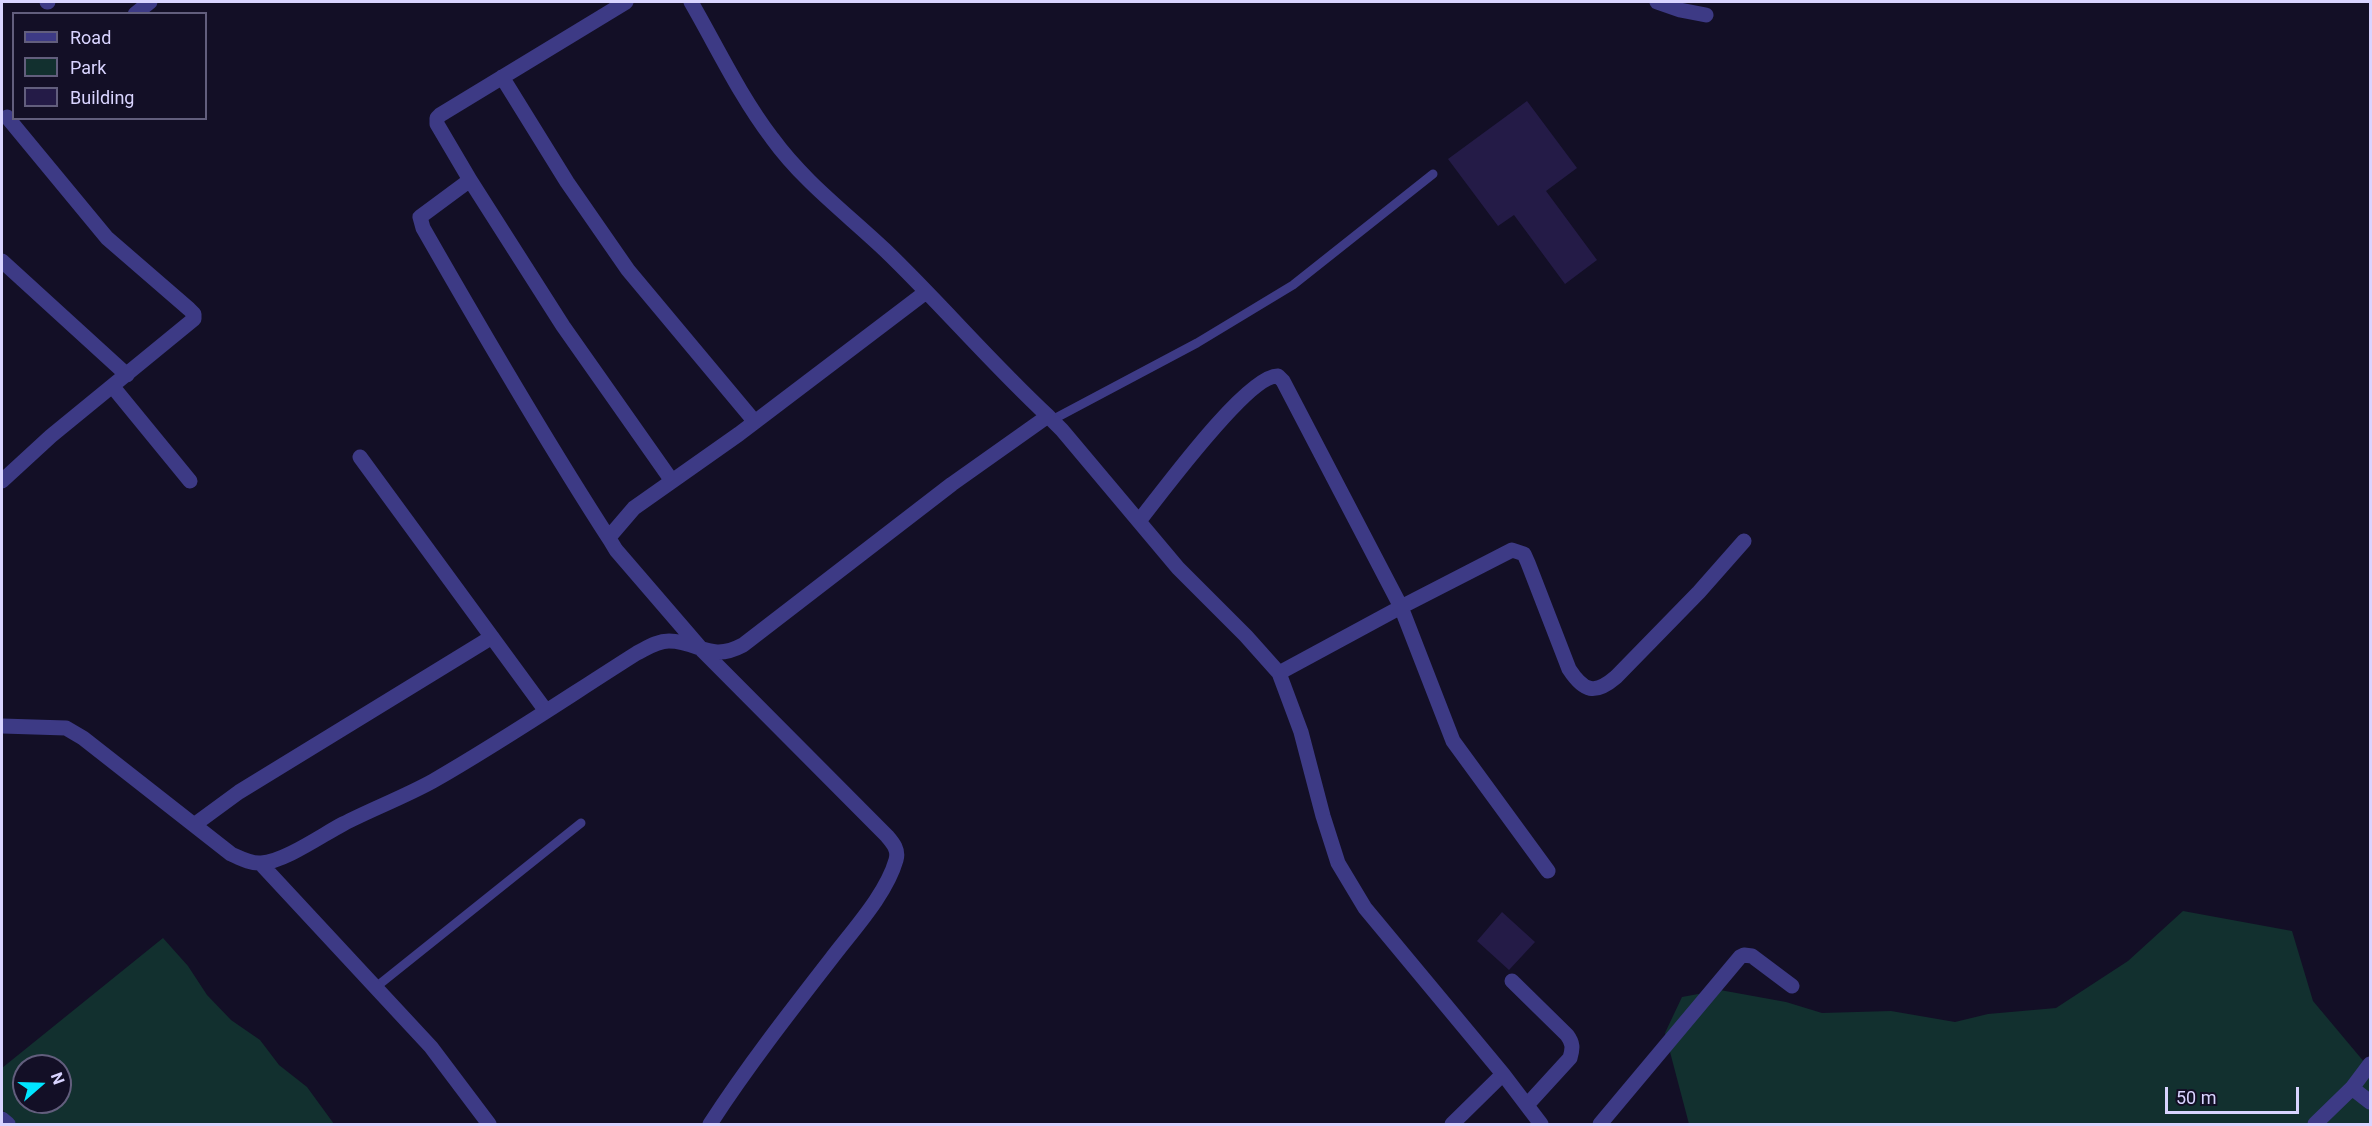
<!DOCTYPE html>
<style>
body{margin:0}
#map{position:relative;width:2372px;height:1126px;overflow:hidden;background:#130f26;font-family:Roboto,sans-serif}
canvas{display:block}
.frame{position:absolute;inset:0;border:3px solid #d9d4ff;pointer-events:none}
.legend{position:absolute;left:12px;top:12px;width:195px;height:108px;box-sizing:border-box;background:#130f26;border:2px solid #625e7d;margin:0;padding:8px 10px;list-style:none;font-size:18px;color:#d9d4ff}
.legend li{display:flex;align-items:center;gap:12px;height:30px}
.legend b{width:30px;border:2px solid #625e7d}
.north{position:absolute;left:12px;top:1054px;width:60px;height:60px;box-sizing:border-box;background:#130f26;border:2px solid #625e7d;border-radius:50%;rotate:70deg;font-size:16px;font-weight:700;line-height:24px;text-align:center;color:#d9d4ff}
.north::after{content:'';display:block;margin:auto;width:21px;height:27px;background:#00e5ff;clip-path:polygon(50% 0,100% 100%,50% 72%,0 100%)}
.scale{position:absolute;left:2165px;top:1087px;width:134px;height:27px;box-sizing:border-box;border:3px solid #d9d4ff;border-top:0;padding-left:8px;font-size:18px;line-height:21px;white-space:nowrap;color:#d9d4ff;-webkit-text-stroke:4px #130f26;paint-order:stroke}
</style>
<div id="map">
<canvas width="2372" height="1126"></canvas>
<div class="frame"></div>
<ul class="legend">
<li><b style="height:8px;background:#3d3a85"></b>Road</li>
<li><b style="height:16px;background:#12302f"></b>Park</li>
<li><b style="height:16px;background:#241b47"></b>Building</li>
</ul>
<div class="north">N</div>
<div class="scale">50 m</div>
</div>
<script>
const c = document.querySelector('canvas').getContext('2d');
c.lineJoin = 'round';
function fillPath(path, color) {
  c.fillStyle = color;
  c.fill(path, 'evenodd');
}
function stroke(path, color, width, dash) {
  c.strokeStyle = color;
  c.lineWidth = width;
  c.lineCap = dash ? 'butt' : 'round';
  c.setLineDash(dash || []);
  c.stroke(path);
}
const green = new Path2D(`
 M2183,911L2292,931L2313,1001L2370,1069V1124H1689L1665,1033L1682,997L1720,990L1786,1002L1822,1013L1891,1011L1955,1022L1988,1014L2056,1008L2128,961Z
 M163,938L188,966L207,995L231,1020L260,1040L279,1065L307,1087L334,1124H15L2,1109V1068ZM24,1066H60V1102H24Z`);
const building = new Path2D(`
 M1527,101L1577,168L1546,191L1597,260L1565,284L1514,215L1498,226L1448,159Z
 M1502,912L1535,942L1509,970L1477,941Z`);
const service = new Path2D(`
 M1052,420L1197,343L1293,285L1433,174
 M376,987L581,823`);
const minor = new Path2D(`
 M47,2H48
 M691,2C717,47 740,96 772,138C803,181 847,214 885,250C941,304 991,363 1048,416
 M1657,2L1680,10L1706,15
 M135,14L150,2
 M502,77L567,182L628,270L755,422
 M470,180L563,326L672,481
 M2,261L127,375
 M113,387L190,481
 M360,457L546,711
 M2,481L51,436L194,319V314L189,309L107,238L7,117
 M1139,521C1160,495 1248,374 1278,376L1283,381L1401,607L1453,741L1548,871
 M610,540C544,438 483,333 423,228L420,217L470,180L437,124V118L440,115L626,2
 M1279,673L1401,607L1512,550L1524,554L1528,563L1569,669C1584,692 1595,695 1616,677L1699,592L1744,541
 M2,726L66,728L83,738L231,854C240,858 251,864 261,863C284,862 322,835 343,824C372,809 404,797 433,781C503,741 569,696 637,653C647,648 657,641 669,641C700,641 709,663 743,645L952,484L1048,416L1062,430L1178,568L1246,636L1279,673L1301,732L1323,816L1338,863L1365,908L1503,1074L1541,1124
 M194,825L239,792L492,637
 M261,864L431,1047L489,1124
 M1512,981L1567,1035C1573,1043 1573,1048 1570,1058L1527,1105
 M2352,1088L2370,1102
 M2,1119L8,1124
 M710,1124C747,1067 789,1013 831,959C852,931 886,895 896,860C899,850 893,843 887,836L703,651L616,550L610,540V536L634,508L739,434L926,292
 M1452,1124L1503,1074
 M1600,1124L1740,957L1744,955L1752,956L1792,986
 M2315,1124L2352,1088L2370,1064`);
fillPath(green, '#12302f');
fillPath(building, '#241b47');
stroke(service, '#3d3a85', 9);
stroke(minor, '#3d3a85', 15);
</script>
